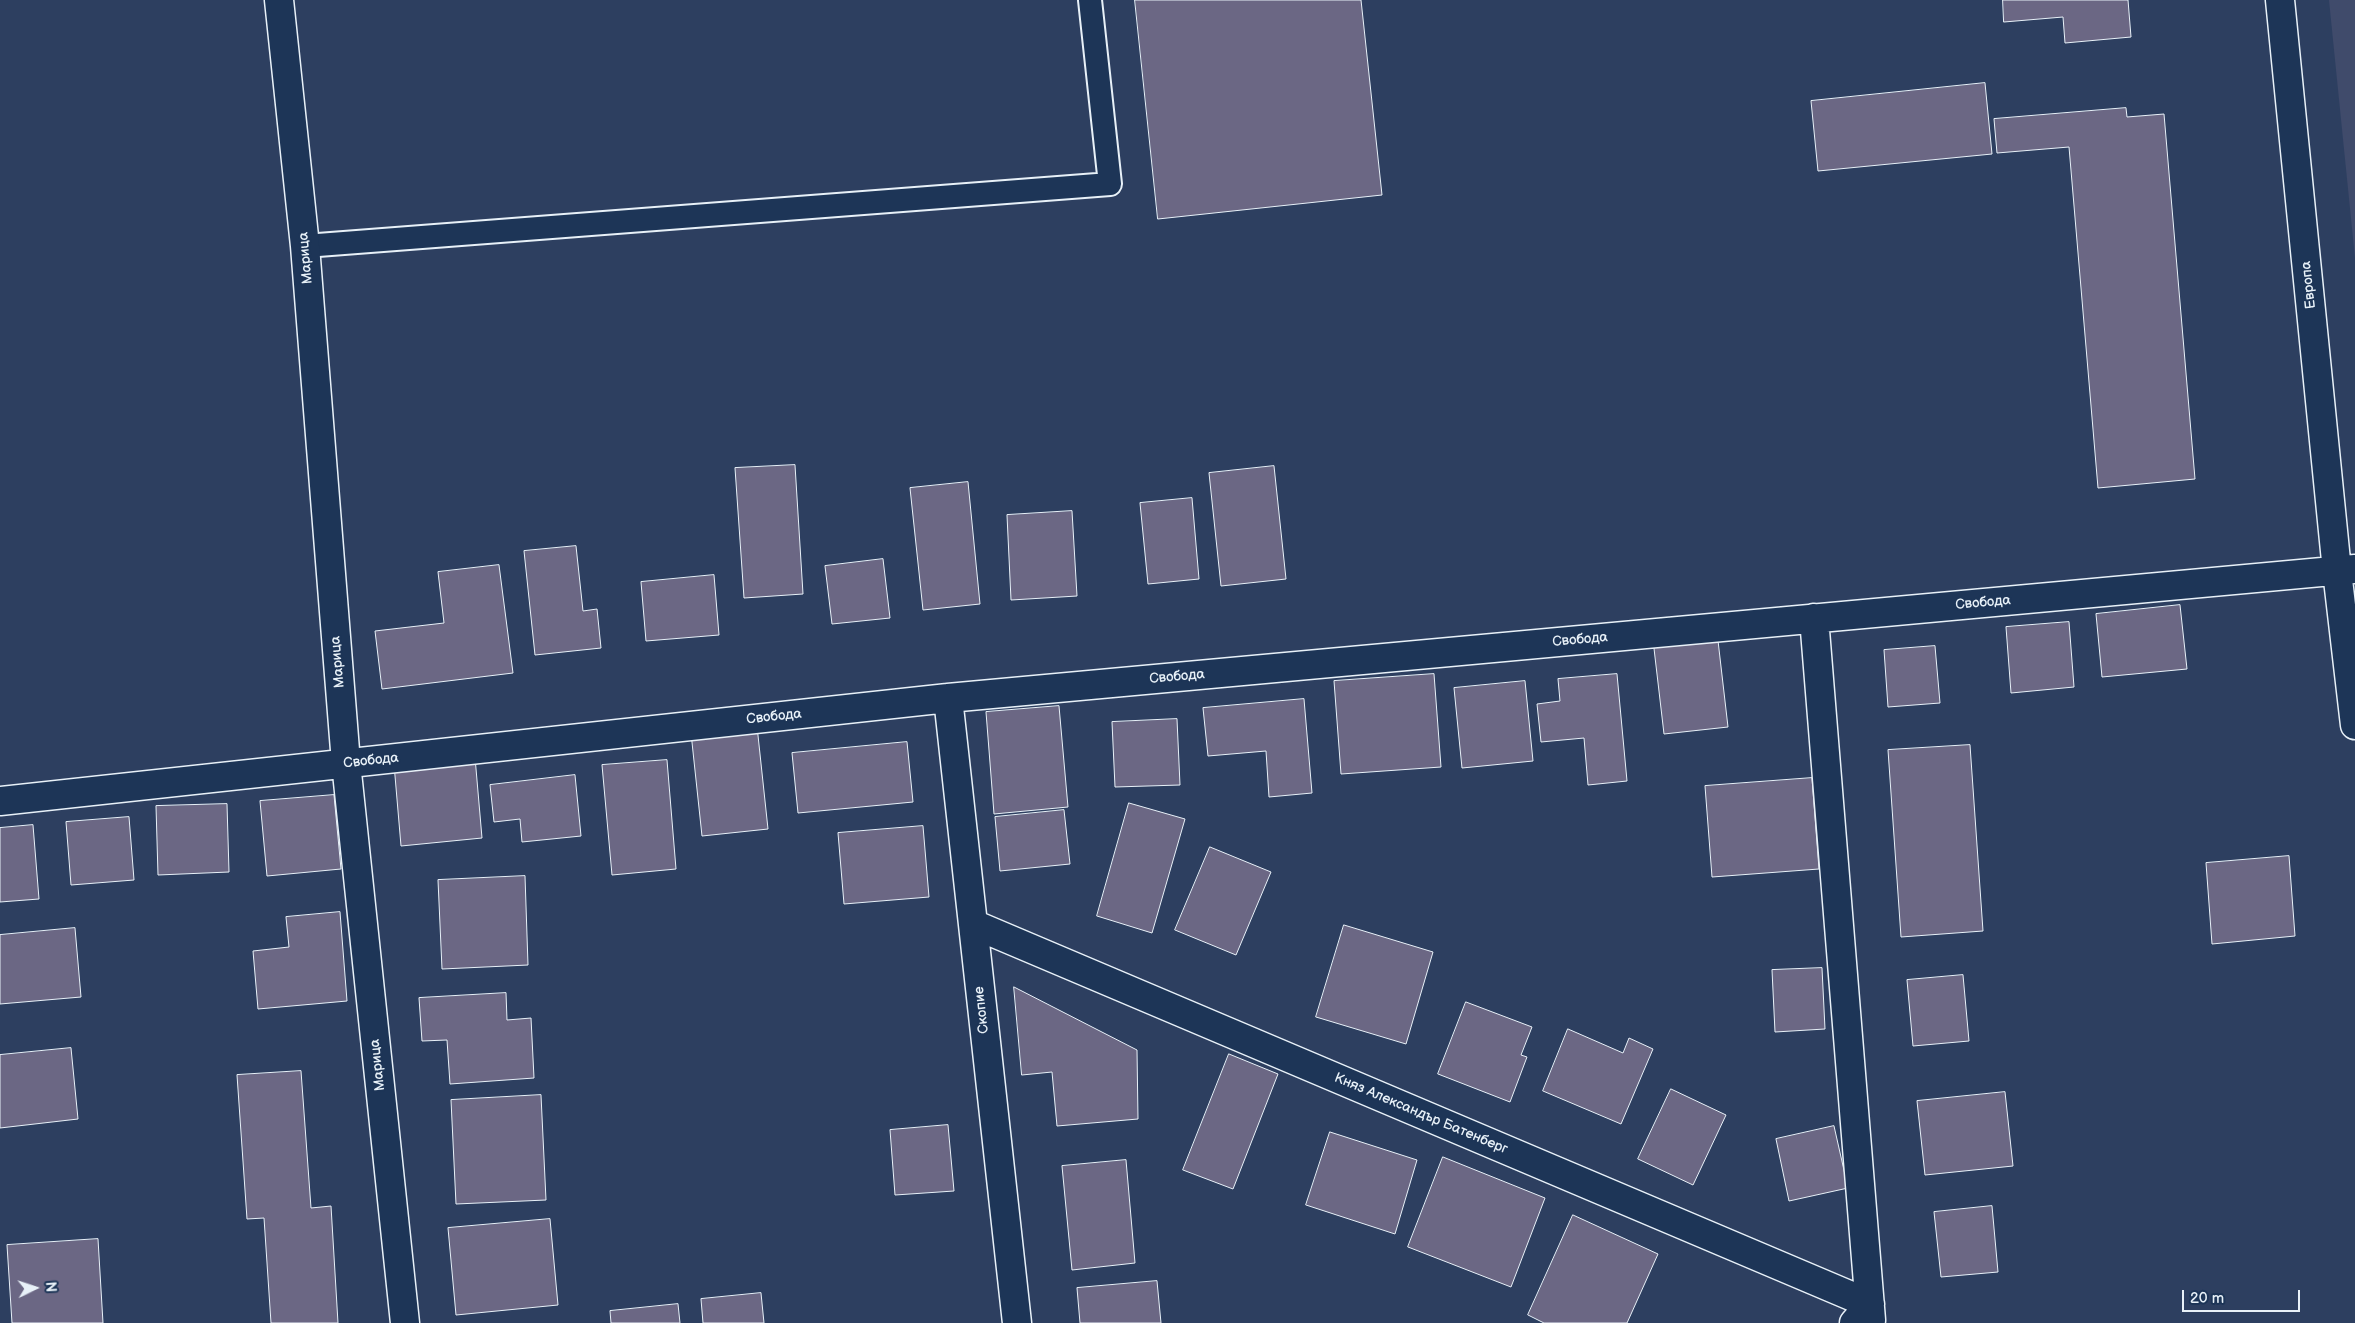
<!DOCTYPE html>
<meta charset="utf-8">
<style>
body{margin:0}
#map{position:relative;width:2355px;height:1323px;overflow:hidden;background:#2d3f60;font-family:"Balsamiq Sans",sans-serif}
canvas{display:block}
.north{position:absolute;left:10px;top:1263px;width:50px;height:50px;-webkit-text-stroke:4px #1d3557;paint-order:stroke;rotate:86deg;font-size:14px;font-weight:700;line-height:20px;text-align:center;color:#e8f1f8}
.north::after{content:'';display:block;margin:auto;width:18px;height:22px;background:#e8f1f8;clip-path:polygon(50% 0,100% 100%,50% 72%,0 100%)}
.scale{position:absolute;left:2182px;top:1290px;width:118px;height:22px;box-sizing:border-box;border:2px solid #e8f1f8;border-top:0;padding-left:6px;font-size:15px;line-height:18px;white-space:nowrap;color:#e8f1f8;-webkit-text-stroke:4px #1d3557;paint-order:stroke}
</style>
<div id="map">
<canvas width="2355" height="1323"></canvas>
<div class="north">N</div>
<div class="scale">20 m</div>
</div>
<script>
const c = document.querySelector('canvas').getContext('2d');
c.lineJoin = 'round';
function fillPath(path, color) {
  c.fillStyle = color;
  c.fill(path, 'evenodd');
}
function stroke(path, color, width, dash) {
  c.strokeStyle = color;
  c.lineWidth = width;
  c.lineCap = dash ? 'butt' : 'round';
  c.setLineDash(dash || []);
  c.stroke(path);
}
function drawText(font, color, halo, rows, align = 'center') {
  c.font = font + ' "Balsamiq Sans",sans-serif';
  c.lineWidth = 4;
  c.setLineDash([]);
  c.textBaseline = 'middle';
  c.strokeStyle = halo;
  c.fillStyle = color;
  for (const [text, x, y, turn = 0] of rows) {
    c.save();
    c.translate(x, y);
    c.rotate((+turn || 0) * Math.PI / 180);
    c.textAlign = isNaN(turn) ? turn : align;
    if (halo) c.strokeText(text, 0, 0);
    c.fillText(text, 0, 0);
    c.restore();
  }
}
const built = new Path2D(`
 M2329,0H2355V258Z`);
const building = new Path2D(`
 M1135,0H1361L1382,195L1158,219Z
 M2003,0H2128L2131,37L2065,43L2063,17L2004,22Z
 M1985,83L1992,154L1818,171L1811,101Z
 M2126,108L2127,117L2164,114L2195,479L2098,488L2069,147L1997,153L1994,119Z
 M795,465L803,594L744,598L735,468Z
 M1274,466L1286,579L1221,586L1209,473Z
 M968,482L980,604L923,610L910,488Z
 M1192,498L1199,579L1148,584L1140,503Z
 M1072,511L1077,596L1011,600L1007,515Z
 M576,546L583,611L597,609L601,648L535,655L524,551Z
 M883,559L890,618L832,624L825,566Z
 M499,565L513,673L382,689L375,631L444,623L438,572Z
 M714,575L719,635L646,641L641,582Z
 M2180,605L2187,669L2102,677L2096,614Z
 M2069,622L2074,687L2011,693L2006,627Z
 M1717,632L1728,727L1664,734L1653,640Z
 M1935,646L1940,703L1888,707L1884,650Z
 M1434,674L1441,767L1341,774L1334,681Z
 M1617,674L1627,781L1588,785L1584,738L1541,742L1537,704L1560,701L1558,679Z
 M1525,681L1533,761L1462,768L1454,688Z
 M1304,699L1312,793L1269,797L1266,751L1208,756L1203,708Z
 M1059,706L1068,807L994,814L986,712Z
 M1177,719L1180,785L1115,787L1112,722Z
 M757,726L768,829L702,836L691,733Z
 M907,742L913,802L798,813L792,753Z
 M1970,745L1983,931L1901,937L1888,750Z
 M475,757L482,838L401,846L394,764Z
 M667,760L676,869L612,875L602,765Z
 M575,775L581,836L522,842L520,819L494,822L490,785Z
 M1812,778L1819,869L1712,877L1705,786Z
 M334,795L341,869L267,876L260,801Z
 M1129,803L1185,819L1152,933L1097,916Z
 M227,804L229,872L158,875L156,806Z
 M1064,810L1070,864L1000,871L995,817Z
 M129,817L134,880L71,885L66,822Z
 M33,825L39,899L0,902V828Z
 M923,826L929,897L844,904L838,833Z
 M1210,847L1271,872L1236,955L1175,930Z
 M2289,856L2295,936L2212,944L2206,863Z
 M525,876L528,965L442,969L438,880Z
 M340,912L347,1001L258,1009L253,951L289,947L286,917Z
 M1344,925L1433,952L1406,1044L1316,1017Z
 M75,928L81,997L0,1004V935Z
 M1822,968L1825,1029L1775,1032L1772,970Z
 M1963,975L1969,1041L1913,1046L1907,980Z
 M1014,987L1137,1050L1138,1119L1057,1126L1052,1072L1022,1075Z
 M506,993L507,1020L531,1018L534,1078L450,1084L447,1040L422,1041L419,998Z
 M1466,1002L1532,1027L1521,1055L1527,1057L1510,1102L1438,1074Z
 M1568,1029L1623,1053L1629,1038L1653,1049L1621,1124L1543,1091Z
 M71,1048L78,1119L0,1128V1055Z
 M1229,1054L1278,1074L1233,1189L1183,1170Z
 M301,1071L311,1208L331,1206L338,1323H271L264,1218L247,1219L237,1075Z
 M1671,1089L1726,1115L1693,1185L1638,1159Z
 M2005,1092L2013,1166L1925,1175L1917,1101Z
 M541,1095L546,1200L456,1204L451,1100Z
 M948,1125L954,1191L895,1195L890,1130Z
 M1834,1126L1848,1188L1789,1201L1776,1139Z
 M1330,1132L1417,1160L1395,1234L1306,1205Z
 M1443,1157L1545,1198L1511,1287L1408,1247Z
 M1126,1160L1135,1263L1072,1270L1062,1166Z
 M1992,1206L1998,1272L1941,1277L1934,1212Z
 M1573,1215L1658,1254L1627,1323H1544L1528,1315Z
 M550,1219L558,1305L456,1315L448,1228Z
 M98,1239L103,1323H12L7,1245Z
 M1157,1281L1161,1323H1080L1077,1288Z
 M761,1293L764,1323H703L701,1299Z
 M678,1304L680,1323H611L610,1311Z`);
const lane = new Path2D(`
 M305,246L1110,184L1090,0`);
const street = new Path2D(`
 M279,0L305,246L346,763L405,1323
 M2280,0L2337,571L2355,725
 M1814,618L1871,1320
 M948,698L1017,1323
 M0,801L948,698L2355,569
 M973,924L1870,1304L1854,1323`);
const streetNames = [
 ["Марица",306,258,-95],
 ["Европа",2309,285,-96],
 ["Свобода",1983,603,-5],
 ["Свобода",1580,640,-5],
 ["Марица",338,662,-95],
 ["Свобода",1177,677,-5],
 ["Свобода",774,717,-6],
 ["Свобода",371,761,-6],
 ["Скопие",982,1010,-96],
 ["Марица",378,1065,-96],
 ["Княз Александър Батенберг",1421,1114,23]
];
fillPath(built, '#404b6b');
fillPath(building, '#6b6784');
stroke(building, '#e8f1f8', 1);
stroke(lane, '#e8f1f8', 26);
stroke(street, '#e8f1f8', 31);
stroke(lane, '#1d3557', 22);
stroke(street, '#1d3557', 28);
drawText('14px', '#e8f1f8', '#1d3557', streetNames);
</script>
